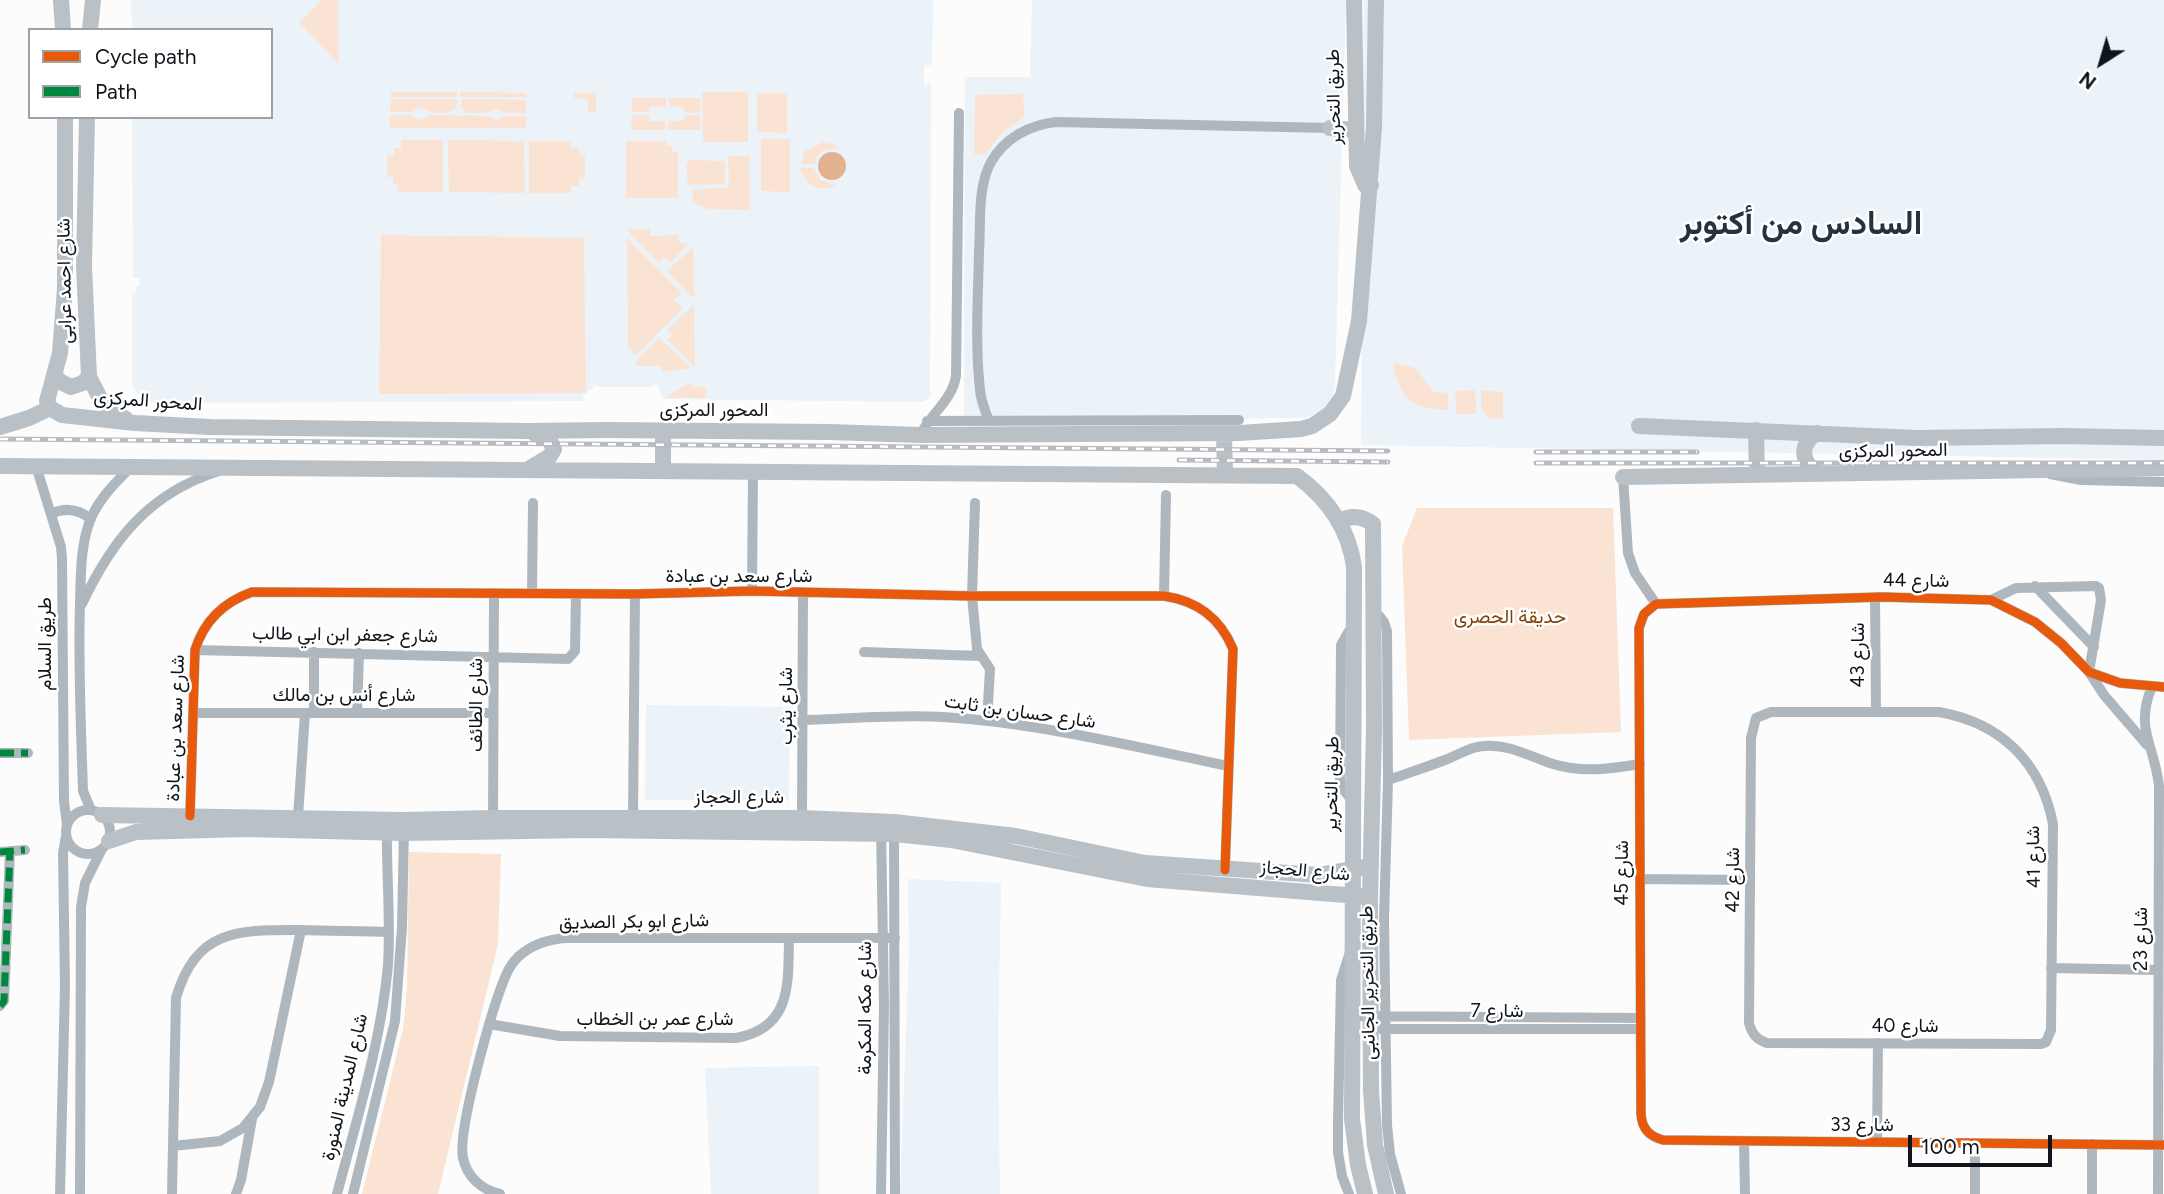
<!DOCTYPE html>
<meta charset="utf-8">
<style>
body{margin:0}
#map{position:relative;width:2164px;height:1194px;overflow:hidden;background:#fcfcfc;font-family:Figtree,sans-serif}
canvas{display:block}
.legend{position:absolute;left:28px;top:28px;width:245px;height:91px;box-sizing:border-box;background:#fff;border:2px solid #9fa1a4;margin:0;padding:9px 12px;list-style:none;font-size:21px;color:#0f151b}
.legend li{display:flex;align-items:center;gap:14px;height:35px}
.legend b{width:35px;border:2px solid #9fa1a4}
.north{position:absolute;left:2066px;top:28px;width:70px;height:70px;-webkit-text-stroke:5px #fff;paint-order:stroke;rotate:217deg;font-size:19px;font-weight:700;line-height:28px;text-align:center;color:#0f151b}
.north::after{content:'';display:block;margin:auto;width:24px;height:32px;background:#0f151b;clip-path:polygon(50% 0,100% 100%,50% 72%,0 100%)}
.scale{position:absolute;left:1908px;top:1135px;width:144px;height:32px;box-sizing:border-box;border:4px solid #0f151b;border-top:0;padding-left:9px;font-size:21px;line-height:24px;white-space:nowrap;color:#0f151b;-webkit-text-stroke:5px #fff;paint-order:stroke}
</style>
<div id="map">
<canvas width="2164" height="1194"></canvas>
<ul class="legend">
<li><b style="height:9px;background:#e8590c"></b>Cycle path</li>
<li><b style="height:9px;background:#00873e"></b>Path</li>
</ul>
<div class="north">N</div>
<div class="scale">100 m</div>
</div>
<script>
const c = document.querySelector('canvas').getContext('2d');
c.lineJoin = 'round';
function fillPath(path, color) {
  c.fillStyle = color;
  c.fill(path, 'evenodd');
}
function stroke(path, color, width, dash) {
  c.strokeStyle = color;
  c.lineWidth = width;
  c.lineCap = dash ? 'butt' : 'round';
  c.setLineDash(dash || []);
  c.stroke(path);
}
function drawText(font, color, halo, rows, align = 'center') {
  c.font = font + ' Figtree,Vazirmatn,sans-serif';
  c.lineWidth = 5;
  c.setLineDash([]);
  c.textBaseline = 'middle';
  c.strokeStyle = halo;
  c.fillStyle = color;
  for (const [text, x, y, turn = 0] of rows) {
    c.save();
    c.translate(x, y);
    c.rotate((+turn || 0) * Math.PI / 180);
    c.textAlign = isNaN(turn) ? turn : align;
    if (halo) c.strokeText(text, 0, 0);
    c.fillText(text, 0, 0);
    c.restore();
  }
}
const built = new Path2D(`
 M131,0H933L932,65H924V85L931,83L930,397L924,402L663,399L658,385H653L652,387H602L594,385L593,389L588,390L587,394L583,395V401L155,403L146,401L135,391L132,381V293H136V287L140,286L139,278H133L132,117H271V30H132Z
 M1032,0H1346L1335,383L1333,395L1322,410L1304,418L964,421L965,77H1030Z
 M1364,0H2164V460L1361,445Z
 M646,705L790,707L789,801L645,800Z
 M908,879L1001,883L998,1049L1000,1194H900L909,952Z
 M819,1066V1194H711L705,1068Z`);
const green = new Path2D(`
 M322,0H338L339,64L299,22Z
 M391,92H457V97H391Z
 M460,92L527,93L526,97H460Z
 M702,92H748V142H703Z
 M574,93H596V113H588V99L574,98Z
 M757,93H787V133L757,132Z
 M1023,94L1024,117L1002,133L984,155L974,154L975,95Z
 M632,98H666V107H649V112H632Z
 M669,98H700V113L684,112L683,107H669Z
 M391,99H457V107C448,116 430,114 421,107L411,112H390Z
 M463,99L526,100V113H506L497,109L486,113H466L460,105Z
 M390,115H411L421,120L430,115L489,116L497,120L505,116H526V128H390Z
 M632,115H649L650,121H665V130H631Z
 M684,115H700V130H668V121H684Z
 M761,139H790V192L761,191Z
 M401,140H443V192H398V185L393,184V177H387V155H394V148H401Z
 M448,140L524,141L525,193L449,192Z
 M529,141H571V148H579V155H585V179H579V186H571V193H529Z
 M626,141H666V146H672V152H678V198H626Z
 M823,142L832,144L838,149C826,147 817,152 815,164H801L805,151Z
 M728,156H749L750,210L708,209L693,202L692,190L729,187Z
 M690,160L725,161V184L688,185L686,164Z
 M800,168H814L820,180L836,185C820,194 805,185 800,168Z
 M626,229H650V236L678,235L679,243H689L670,263L664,258L659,263Z
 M381,235L584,238L586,393L379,394Z
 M627,238L682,293L674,301L683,308L637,354H633V349H628Z
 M693,247L694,299L667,271Z
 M694,305L695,367L667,340L672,335L667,330Z
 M659,338L691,368L663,372L661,366H636V361Z
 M1393,363L1414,367L1434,392L1448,393V410C1412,408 1399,399 1393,363Z
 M692,382L693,387H706V398H664Z
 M1475,390L1476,414H1456L1455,391Z
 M1481,390L1503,392V419H1491L1481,410Z
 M1417,508H1613L1621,732L1409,740L1402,546Z
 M409,852L501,854L498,944L438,1194H362L403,1029L407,988Z`);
const water = new Path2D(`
 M818 166a14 14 0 1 1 28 0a14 14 0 1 1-28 0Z`);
const street = new Path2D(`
 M927,421L1239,420
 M989,421C985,411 981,401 980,390C975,345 978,297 979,252C981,223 977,188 991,162C1005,138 1029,125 1056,122L1330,128
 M920,435C931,413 952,401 956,376L959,113
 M36,466L61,547L62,559L64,801L67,825
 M2050,474L2081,480L2164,482
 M1623,477L1628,553L1635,573L1656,604
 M975,503L972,596L977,649L990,669L987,721
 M51,514C65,507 78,509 91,519
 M2035,586L2094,647
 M752,591L753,471
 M532,593L533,503
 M1164,596L1166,495
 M1875,597L1876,712
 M1991,600L2016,588L2096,586L2099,588L2101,600L2089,672L2104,695L2147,745
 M82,604C112,540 149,493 219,471
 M1373,608L1384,622L1387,631L1388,780L1384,919L1387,1125L1390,1154L1401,1194
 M195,650L568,659L575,651L576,594
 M314,652V713
 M864,652L981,656
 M2152,687C2134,728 2155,746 2159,786L2158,1194
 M2164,687L2120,683L2089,672L2061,643L2035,622L1991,600L1882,597L1656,604L1644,614L1639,628L1641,1114C1642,1129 1649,1136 1663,1140L2164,1145
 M1771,712H1939C2001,723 2041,762 2053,824L2051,1030L2046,1042L2041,1044L1767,1043C1756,1039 1752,1034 1749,1023L1751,738L1756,718Z
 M194,713H493
 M357,713L359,653
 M803,720C849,719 897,714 943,717C1040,723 1135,747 1229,766
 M0,753H28
 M1388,780C1408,773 1430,766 1450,758C1462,753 1472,746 1485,746C1510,744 1530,757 1553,764C1582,773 1610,769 1640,764
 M1353,802L1343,789L1340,780L1341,645L1349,631L1355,626
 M66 832a22 22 0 1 1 44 0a22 22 0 1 1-44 0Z
 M91,810L83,791C81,728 78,665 80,603C81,575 80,545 91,518C100,498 114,484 130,468
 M190,816L195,650C204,621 224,602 252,592L635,594L752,591L972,596H1164C1198,601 1220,618 1233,649L1225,870
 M298,817L305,713
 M493,818L494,593
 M633,818L635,594
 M802,818L803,593
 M881,827L884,1006L881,1194
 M894,829L895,1194
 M0,852L25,850
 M1640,879L1750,880
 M2051,968L2158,970
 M0,1006L4,1001L10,851
 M1353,1016L1641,1018
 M489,1024L560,1036L736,1038C792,1028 788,984 789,938
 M1380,1029H1641
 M1744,1141L1745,1194
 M1877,1142L1878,1043
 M1975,1143V1194
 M2092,1144V1194
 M173,1146L220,1141L243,1128L260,1107L269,1082L301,930
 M60,1194L65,985L63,853L66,836
 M80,1194L81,907L85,883L101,851
 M172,1194L176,998C196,928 240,930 301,930C331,931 360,931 389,932
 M236,1194L241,1180L252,1119
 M337,1194C357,1118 381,1043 388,965C391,919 386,872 387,826
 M353,1194L395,1021L402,927L404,828
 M500,1194C482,1190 467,1177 463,1158C457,1130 493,1005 506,975C509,968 513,962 518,957C532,944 549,939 567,938H895
 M1349,1194L1342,1176L1338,1152V1121L1341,980L1350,952`);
const secondary = new Path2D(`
 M61,0L63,30
 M1354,0L1357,166L1365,185H1371
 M90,30L93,0
 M87,117L84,266L89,377L101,400L111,410L126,419
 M1330,128L1355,130
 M55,374L59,381L71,387L83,383L89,377
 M50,408L62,415L135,423L210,427L527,431L607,430L829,432L920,435L1239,433L1301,429L1312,426L1330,414L1343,396L1359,321L1374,128L1376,0
 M50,408L47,401L60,353L65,288V117
 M1639,426L1917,438L2062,436L2164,438
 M0,427L29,418L50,408
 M1756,430L1757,474
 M1224,433L1225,475
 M1818,433C1799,442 1800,464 1819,473
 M0,466L1297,476C1328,499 1349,529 1354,567L1352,1119L1358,1165L1365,1194
 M530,468L550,456L554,449L549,439L535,434
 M663,470V431
 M1623,477L2164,468
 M1339,521C1351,515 1362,516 1373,524L1374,731L1370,897L1371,1091L1375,1145L1386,1194
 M102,815L404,820L493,818H802L894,822L1016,836L1145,863L1319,875L1371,866
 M109,841L136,832L247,829L403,833L587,830L895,834L951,840L1147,879L1370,897`);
const rail = new Path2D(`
 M0,439L1388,451
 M1536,452H1697
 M1179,460L1388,462
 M1536,463H2164`);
const quiet = new Path2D(`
 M0,753H28
 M0,852L25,850
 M0,1006L4,1001L10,851`);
const cycleway = new Path2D(`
 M2164,687L2120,683L2089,672L2061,643L2035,622L1991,600L1882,597L1656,604L1644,614L1639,628L1641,1114C1642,1129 1649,1136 1663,1140L2164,1145
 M190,816L195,650C204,621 224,602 252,592L635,594L752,591L972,596H1164C1198,601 1220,618 1233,649L1225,870`);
const streetNames = [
 ["طريق التحرير",1334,97,-91],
 ["شارع احمد عرابى",65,281,-91],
 ["المحور المركزى",148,401,4],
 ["المحور المركزى",714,410],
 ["المحور المركزى",1893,451,-1],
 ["شارع سعد بن عبادة",739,576],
 ["شارع 44",1916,581,1],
 ["شارع جعفر ابن ابي طالب",345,635,1],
 ["طريق السلام",45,644,-90],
 ["شارع 43",1858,655,-90],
 ["شارع أنس بن مالك",344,695],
 ["شارع الطائف",476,705,-90],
 ["شارع يثرب",786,706,-90],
 ["شارع حسان بن ثابت",1020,712,8],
 ["شارع سعد بن عبادة",176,728,-88],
 ["طريق التحرير",1332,784,-89],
 ["شارع الحجاز",739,797],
 ["شارع 41",2034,857,-91],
 ["شارع الحجاز",1305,871,5],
 ["شارع 45",1622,873,-90],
 ["شارع 42",1733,880,-90],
 ["شارع ابو بكر الصديق",634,922,-1],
 ["شارع 23",2141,939,-90],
 ["طريق التحرير الجانبى",1368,983,-91],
 ["شارع مكه المكرمة",865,1008,-90],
 ["شارع 7",1497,1011],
 ["شارع عمر بن الخطاب",655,1019],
 ["شارع 40",1905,1026],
 ["شارع المدينة المنورة",345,1087,-77],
 ["شارع 33",1862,1125]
];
const parkNames = [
 ["حديقة الحصرى",1510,617]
];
const townNames = [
 ["السادس من أكتوبر",1801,224]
];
fillPath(built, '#ebf2f8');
fillPath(green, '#fbe3d3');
fillPath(water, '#e2b290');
stroke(street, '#afb7be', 10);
stroke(secondary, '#b9c0c6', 16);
stroke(rail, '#b8bcc0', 5);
stroke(rail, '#fff', 2.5, [8]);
stroke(quiet, '#00873e', 7, [14, 7]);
stroke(cycleway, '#e8590c', 9);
drawText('19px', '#0f151b', '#fff', streetNames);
drawText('19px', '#834305', '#fff', parkNames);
drawText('bold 33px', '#25333f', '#fff', townNames);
</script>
